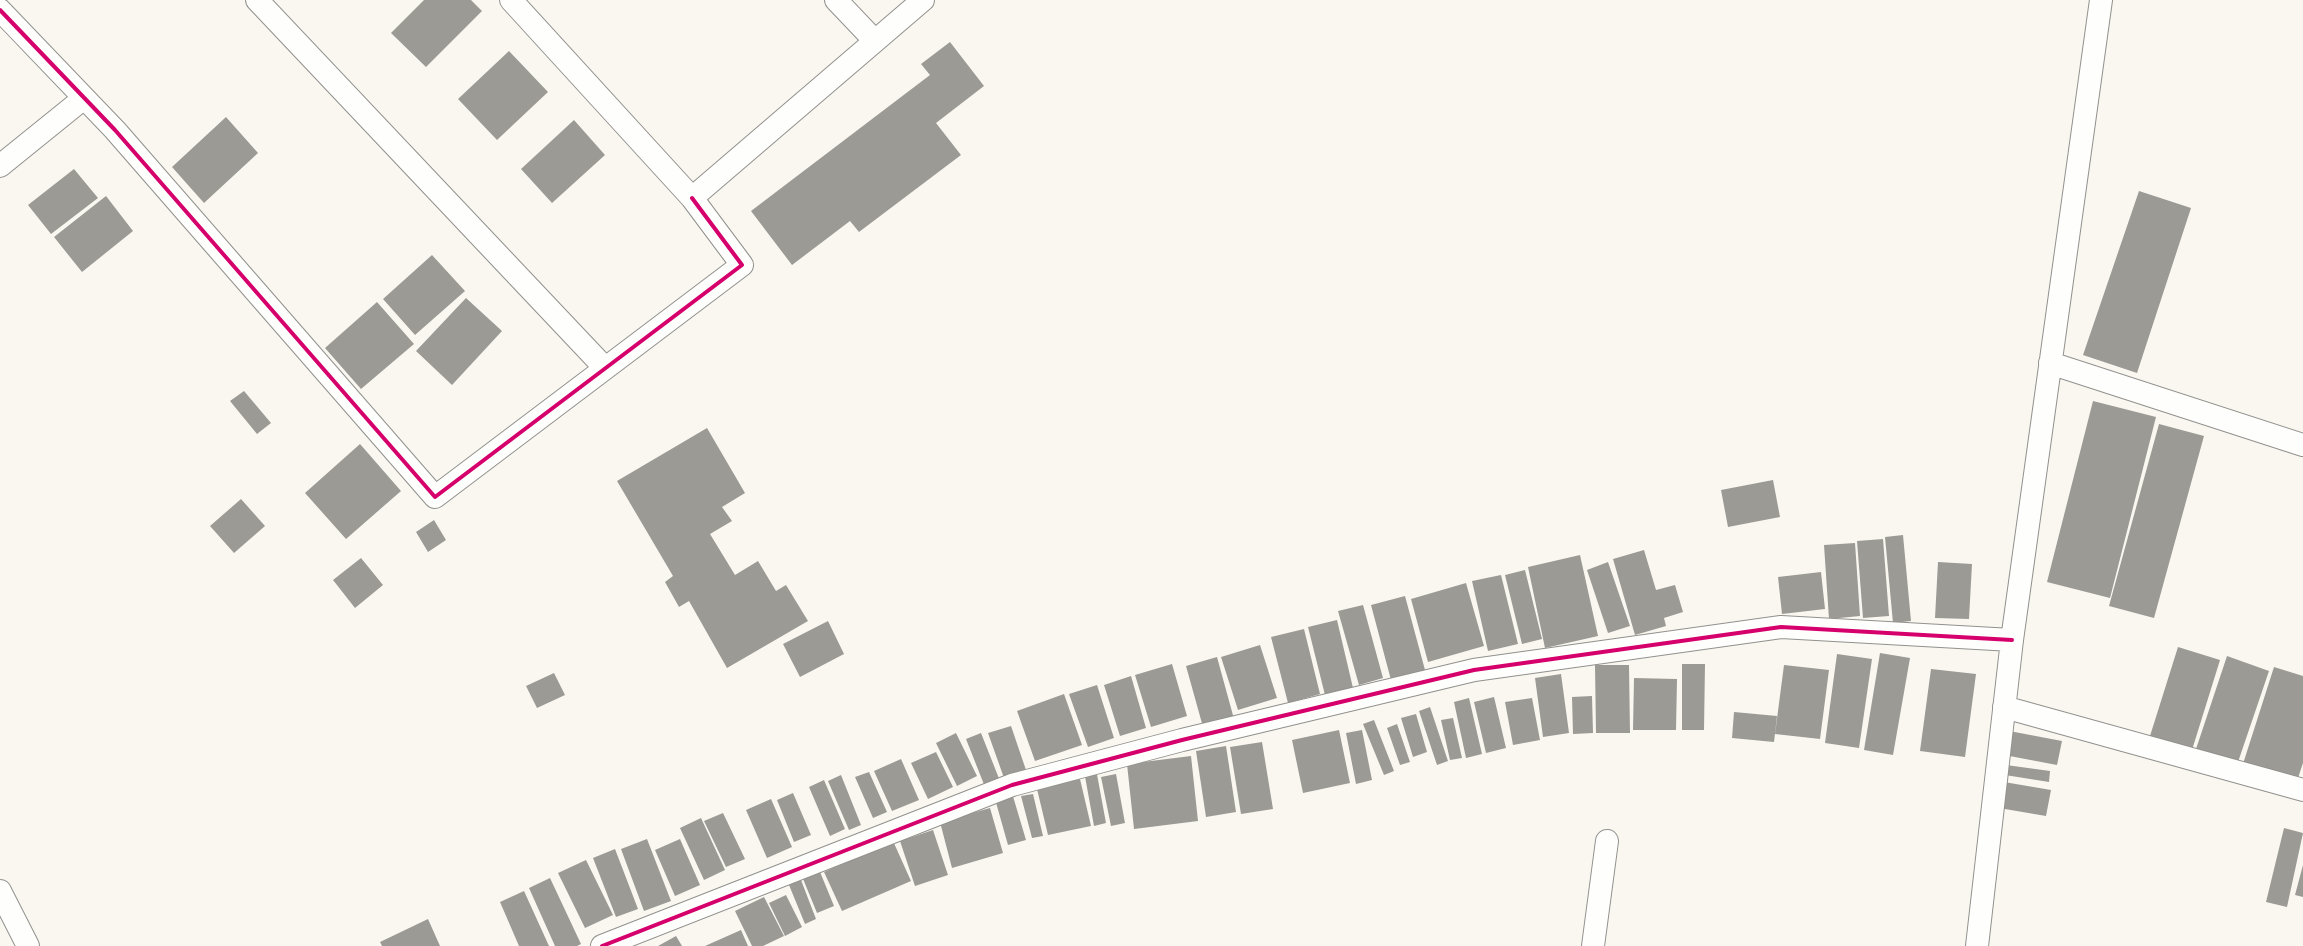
<!DOCTYPE html>
<style>
body{margin:0}
canvas{display:block;background:#f9f7ef}
</style>
<canvas width="2303" height="946"></canvas>
<script>
const c = document.querySelector('canvas').getContext('2d');
c.lineJoin = 'round';
function fillPath(path, color) {
  c.fillStyle = color;
  c.fill(path, 'evenodd');
}
function stroke(path, color, width, dash) {
  c.strokeStyle = color;
  c.lineWidth = width;
  c.lineCap = dash ? 'butt' : 'round';
  c.setLineDash(dash || []);
  c.stroke(path);
}
const building = new Path2D(`
 M424,0H471L482,11L426,67L391,33Z
 M950,42L984,86L936,123L961,155L859,232L850,221L792,265L751,211L930,75L921,64Z
 M509,51L548,92L497,140L458,99Z
 M226,117L258,153L204,203L172,167Z
 M574,120L605,155L552,203L521,169Z
 M74,169L98,198L51,234L28,205Z
 M2139,191L2191,208L2137,373L2083,355Z
 M106,196L133,231L82,272L54,237Z
 M432,255L465,291L415,335L383,299Z
 M466,298L502,331L452,385L416,351Z
 M377,302L414,344L361,389L325,348Z
 M244,391L271,423L257,434L230,401Z
 M2093,401L2156,417L2110,598L2047,582Z
 M2159,424L2204,436L2154,618L2109,606Z
 M707,428L745,493L722,507L732,521L710,534L735,575L758,561L776,591L786,585L808,621L727,668L689,601L679,607L665,582L673,576L617,481Z
 M360,444L401,491L346,539L305,493Z
 M1773,480L1780,517L1728,527L1721,490Z
 M241,499L265,526L234,553L210,526Z
 M434,520L446,540L428,552L416,532Z
 M1903,535L1911,621L1893,623L1885,537Z
 M1883,539L1889,616L1863,618L1857,541Z
 M1855,543L1860,616L1829,619L1824,545Z
 M1644,550L1656,590L1675,585L1683,612L1664,618L1666,626L1635,635L1613,559Z
 M1580,555L1598,636L1545,648L1528,567Z
 M361,558L383,585L355,608L333,580Z
 M1608,562L1630,626L1608,633L1587,570Z
 M1938,562L1972,564L1969,619L1935,618Z
 M1525,570L1542,639L1522,644L1505,575Z
 M1821,572L1825,609L1782,614L1778,577Z
 M1501,575L1518,644L1488,651L1472,581Z
 M1466,583L1484,646L1428,662L1411,599Z
 M1405,596L1425,670L1391,680L1371,605Z
 M1363,605L1383,678L1359,685L1338,611Z
 M1337,620L1353,688L1325,695L1308,627Z
 M828,621L844,654L800,677L783,644Z
 M1304,629L1320,694L1288,703L1271,637Z
 M1260,645L1277,698L1238,710L1221,657Z
 M2178,647L2220,660L2192,750L2150,736Z
 M1880,653L1910,658L1893,755L1864,750Z
 M1837,654L1872,659L1859,748L1825,743Z
 M2227,656L2269,671L2237,765L2195,752Z
 M1217,657L1234,719L1203,727L1186,666Z
 M1172,664L1187,716L1151,727L1135,675Z
 M1682,664H1705L1704,730H1682Z
 M1595,665H1629L1630,733H1596Z
 M1784,665L1829,670L1820,739L1775,734Z
 M2274,667L2303,676V763L2296,784L2242,767Z
 M1931,669L1976,674L1965,757L1920,751Z
 M554,673L565,695L537,708L526,686Z
 M1561,674L1569,733L1543,737L1535,678Z
 M1131,676L1146,728L1120,736L1104,685Z
 M1634,678L1677,679L1676,730H1633Z
 M1097,685L1114,738L1088,747L1069,694Z
 M1064,694L1082,745L1035,761L1017,711Z
 M1592,696L1593,733L1573,734L1572,697Z
 M1494,697L1506,748L1486,753L1474,702Z
 M1469,698L1482,754L1466,758L1454,702Z
 M1532,698L1540,740L1513,745L1505,702Z
 M1430,707L1448,761L1437,765L1419,711Z
 M1734,712L1777,716L1774,742L1732,738Z
 M1416,714L1427,752L1413,757L1401,718Z
 M1453,718L1462,758L1450,760L1441,720Z
 M1374,720L1394,771L1384,775L1363,724Z
 M1397,724L1410,762L1400,765L1387,728Z
 M1011,726L1026,770L1004,778L988,733Z
 M1339,730L1350,783L1303,793L1292,740Z
 M1362,730L1372,780L1356,784L1346,733Z
 M2004,730L2062,741L2057,765L1999,754Z
 M956,733L977,776L957,786L936,743Z
 M981,733L1000,781L985,787L966,739Z
 M1262,742L1273,809L1241,814L1230,747Z
 M1226,746L1236,812L1206,817L1196,751Z
 M936,752L953,787L928,799L911,763Z
 M1191,756L1198,821L1134,829L1127,764Z
 M901,759L919,800L892,811L874,771Z
 M2006,765L2050,771L2049,782L2005,775Z
 M1096,769L1106,823L1094,826L1084,771Z
 M869,772L887,812L873,818L855,777Z
 M1116,774L1125,823L1111,826L1101,777Z
 M841,775L861,825L849,830L828,781Z
 M1080,779L1091,826L1048,835L1037,789Z
 M824,780L845,829L830,836L809,787Z
 M2004,782L2051,790L2046,816L1999,808Z
 M793,793L811,835L794,842L777,800Z
 M1012,793L1026,840L1008,845L995,799Z
 M1033,794L1043,836L1032,838L1021,796Z
 M771,799L792,847L767,858L746,810Z
 M990,808L1003,853L952,868L940,822Z
 M723,813L745,859L726,867L704,821Z
 M701,818L725,870L704,880L680,828Z
 M2284,828L2303,833L2287,907L2266,902Z
 M933,830L948,875L915,886L900,841Z
 M647,839L671,901L644,911L621,849Z
 M680,839L700,885L675,896L655,850Z
 M893,841L911,881L842,911L824,872Z
 M615,849L638,909L616,917L593,858Z
 M586,860L613,915L585,928L558,873Z
 M2303,865V897L2295,895Z
 M818,867L834,906L817,913L801,874Z
 M550,878L581,944L577,946H555L529,888Z
 M801,880L816,919L805,924L789,885Z
 M524,891L549,946H519L500,902Z
 M786,895L802,927L785,936L769,903Z
 M764,897L784,936L763,946H752L735,911Z
 M428,919L440,946H382L380,942Z
 M741,930L748,946H705Z
 M676,936L682,946H658Z`);
const street = new Path2D(`
 M257,0L605,368
 M511,0L692,198L923,0
 M836,0L875,41
 M0,10L115,130L435,497L742,265L692,198
 M0,166L84,98
 M2050,363L2303,445
 M2004,707L2303,790
 M0,891L28,946
 M602,946L1012,785L1182,740L1474,670L1781,627L2012,640
 M1593,946L1607,841
 M1977,946L2012,640L2101,0`);
const cycleway = new Path2D(`
 M0,10L115,130L435,497L742,265L692,198
 M602,946L1012,785L1182,740L1474,670L1781,627L2012,640`);
fillPath(building, '#9c9a95');
stroke(street, '#92918e', 24);
stroke(street, '#fefefd', 22);
stroke(cycleway, '#d6006c', 4);
</script>
